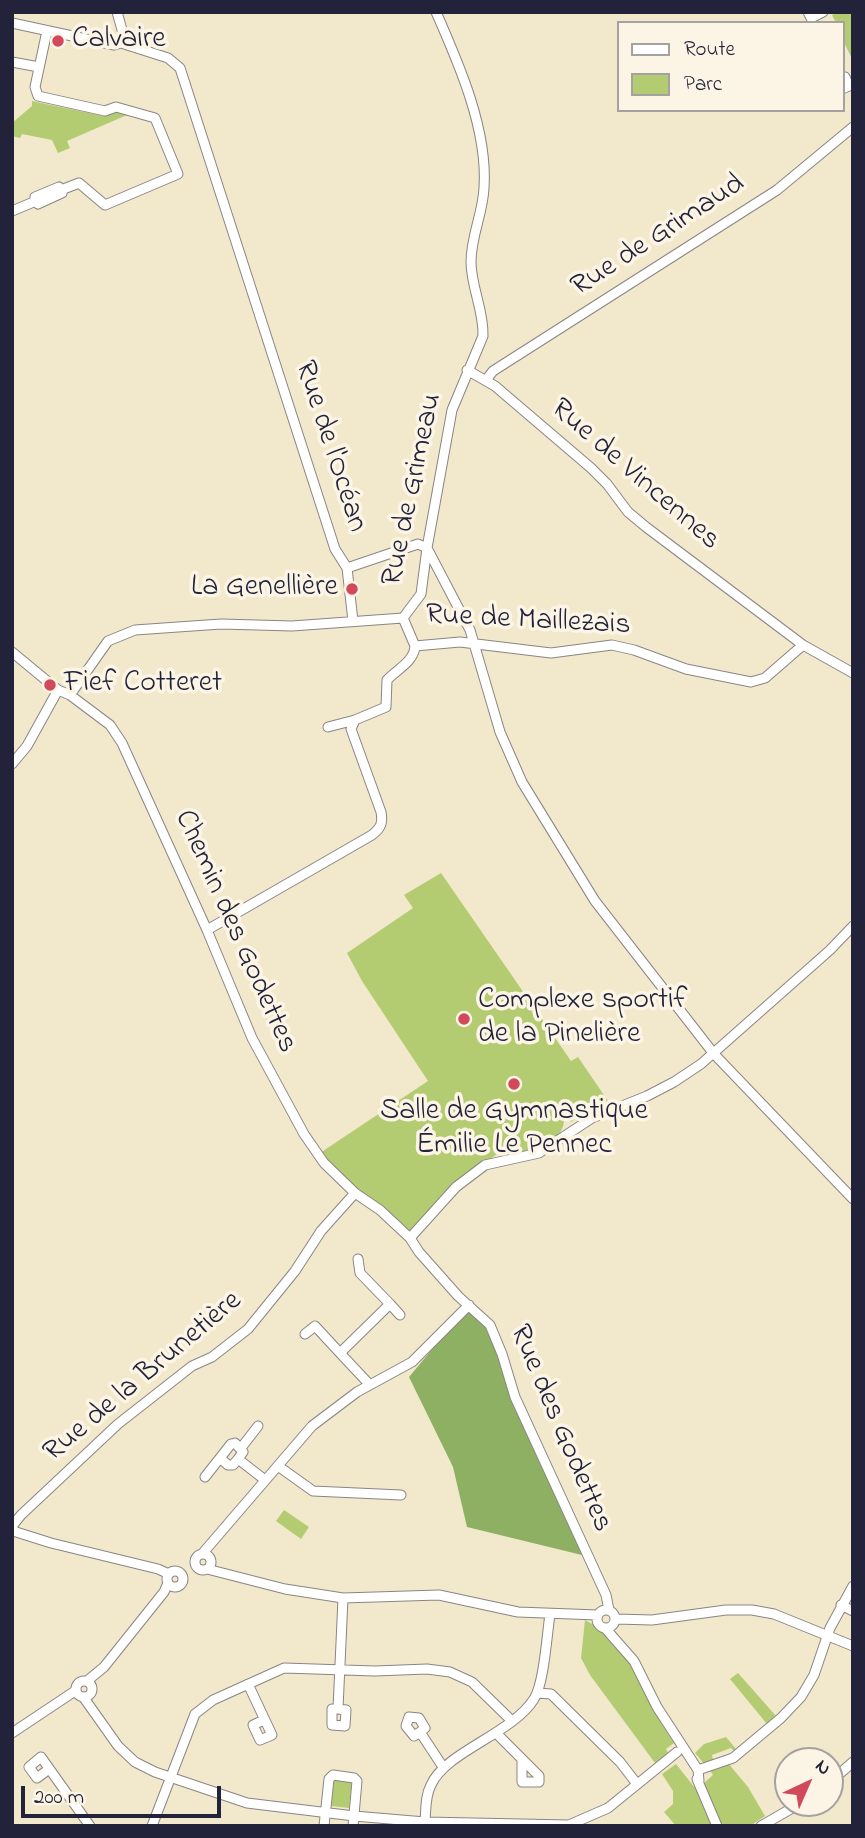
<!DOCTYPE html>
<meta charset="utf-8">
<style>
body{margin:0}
#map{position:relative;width:865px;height:1838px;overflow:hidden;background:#f2e8cc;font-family:"Indie Flower",sans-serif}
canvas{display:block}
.frame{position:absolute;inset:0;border:14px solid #22223b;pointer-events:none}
.legend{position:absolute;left:617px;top:21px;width:228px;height:91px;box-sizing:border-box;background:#fcf5e5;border:2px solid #a5a1a1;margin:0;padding:9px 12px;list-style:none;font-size:21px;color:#22223b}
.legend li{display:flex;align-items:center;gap:14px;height:35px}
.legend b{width:35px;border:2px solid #a5a1a1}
.north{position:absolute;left:774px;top:1747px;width:70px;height:70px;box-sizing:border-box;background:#fcf5e5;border:2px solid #a5a1a1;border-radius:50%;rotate:44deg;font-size:19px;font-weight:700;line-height:28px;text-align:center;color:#22223b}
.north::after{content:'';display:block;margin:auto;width:24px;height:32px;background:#d1495b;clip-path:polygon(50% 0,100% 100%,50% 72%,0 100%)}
.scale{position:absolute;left:21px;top:1786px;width:200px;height:32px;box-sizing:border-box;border:4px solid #22223b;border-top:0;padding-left:9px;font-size:21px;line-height:24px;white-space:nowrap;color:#22223b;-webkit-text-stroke:5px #fcf5e5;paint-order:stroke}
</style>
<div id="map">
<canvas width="865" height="1838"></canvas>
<div class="frame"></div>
<ul class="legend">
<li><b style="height:9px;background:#fff"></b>Route</li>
<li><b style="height:19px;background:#b3cc71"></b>Parc</li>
</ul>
<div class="north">N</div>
<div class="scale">200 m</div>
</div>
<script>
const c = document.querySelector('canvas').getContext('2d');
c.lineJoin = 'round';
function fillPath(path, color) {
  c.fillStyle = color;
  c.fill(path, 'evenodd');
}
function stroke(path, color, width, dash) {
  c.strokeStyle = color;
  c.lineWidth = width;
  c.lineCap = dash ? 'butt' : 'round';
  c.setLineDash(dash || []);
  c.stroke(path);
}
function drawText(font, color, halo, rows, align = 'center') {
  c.font = font + ' "Indie Flower",sans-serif';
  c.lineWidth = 7;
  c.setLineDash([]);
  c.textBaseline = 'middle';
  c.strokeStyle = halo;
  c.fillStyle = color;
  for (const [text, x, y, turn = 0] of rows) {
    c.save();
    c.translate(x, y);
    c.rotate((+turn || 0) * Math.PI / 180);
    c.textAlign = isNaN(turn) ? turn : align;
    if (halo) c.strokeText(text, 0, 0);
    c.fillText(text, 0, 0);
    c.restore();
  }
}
const green = new Path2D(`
 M838,12H853V61L842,38V23H836L832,15Z
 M32,101L103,116L115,110L127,115L67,141L70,148L58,153L52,140L22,134L20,138L12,136V123L32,106Z
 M441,873L571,1061L578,1057L610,1104L604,1107L602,1105L585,1112L581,1107L575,1112L578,1117L571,1122L567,1117L564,1119C565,1143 528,1153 509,1157L502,1147L498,1149L500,1152L469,1174L410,1235L356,1191L320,1153L428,1081L362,981L347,953L413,908L404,895Z
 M284,1510L309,1527L301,1539L276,1521Z
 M585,1620C633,1643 645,1702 674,1743L666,1749L668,1753L655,1763L590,1675L581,1658Z
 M738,1673L776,1716L767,1724L730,1679Z
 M726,1737L736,1749L734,1751L731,1748L712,1755L714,1764L706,1766L695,1753L704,1744Z
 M728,1763L748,1787L765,1816L750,1826H719L704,1783L713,1775L709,1769Z
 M676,1764L695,1788L698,1787L711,1826H676L664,1812L673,1804V1791L662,1774Z
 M334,1779L352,1781L349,1808L331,1806Z`);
const forest = new Path2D(`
 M469,1305L490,1325L515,1397L586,1556L467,1527L453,1467L409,1377Z`);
const minor = new Path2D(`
 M117,12L124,37L121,43
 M808,12L811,18L823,12
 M12,23L114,45L121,43L168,58L180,68L335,549L347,568L418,544L427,548L470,630L500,732L522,782L595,901L714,1054L853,1199
 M12,62L39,67
 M842,89L849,86L845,77
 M36,201L38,204L62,193L61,190
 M12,211L36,201L35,197L59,187L61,190L79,183L105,205L178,174L155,118L116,107L105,111L38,96L35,87L47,31
 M467,370L495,386L591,468L607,484L628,512L646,527L803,645
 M486,380L493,371L777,190L853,127
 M347,568L353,621
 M403,618L421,594L427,548L452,410L483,336C484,310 471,287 471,262C471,236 483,213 484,188C488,130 459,64 436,12
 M12,652L58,690
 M70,695L110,725L122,743L207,930L252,1038L304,1134L324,1163L355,1193L380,1210L410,1238L419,1252L458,1296L490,1325L502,1354L515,1397L606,1595L609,1610
 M328,727L355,720L386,707L387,680C397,669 414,662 415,646
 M12,764L27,746L58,690L70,695L108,641L135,630L221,624L292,626L403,618L415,646L460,642L551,653L612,645L634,650L686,669L751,682L765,678L803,645L853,673
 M207,930L372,835C381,828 383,823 381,812L351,729L355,720
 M410,1238L456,1187L485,1165L539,1153L592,1118L647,1096L674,1082L701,1064L830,950L853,926
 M358,1259L360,1273L390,1304L340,1353L370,1385
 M390,1304L400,1315
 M305,1334L315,1326L340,1353
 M241,1448L258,1426
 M220,1458L228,1465H233L238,1459
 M278,1466L313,1491L401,1495
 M205,1477L231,1444L235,1443L243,1452L238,1459L265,1480
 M202,1554L312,1426L357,1392L412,1362L469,1305
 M195 1562a8 8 0 1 1 16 0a8 8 0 1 1-16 0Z
 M207,1569L285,1589L343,1598L439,1595L518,1612L598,1615
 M167 1579a8 8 0 1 1 16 0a8 8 0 1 1-16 0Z
 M169,1574L158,1569L51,1543L13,1531V1525L21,1515L118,1424L192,1366L212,1357L248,1329L295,1271L321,1231L355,1193
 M841,1605L853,1611
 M597 1619a9 9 0 1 1 18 0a9 9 0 1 1-18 0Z
 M616,1619L652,1620L726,1610H752L774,1614L853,1646
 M605,1628L634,1661L657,1707L698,1770L699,1781
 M76 1689a8 8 0 1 1 16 0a8 8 0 1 1-16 0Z
 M87,1681L104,1667L164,1592L168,1583
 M248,1684L272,1735L260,1740L253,1725L264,1720
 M537,1693L551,1694L620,1762L637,1784
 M84,1698L118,1746L135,1762L155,1772L247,1803L354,1816L425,1822L569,1825L608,1808L677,1752
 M338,1709L346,1710L345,1726L332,1725V1709H338L343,1598
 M420,1732L414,1736L406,1726L409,1717L419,1718L425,1728L420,1732L443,1767
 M12,1733L75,1691
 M496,1733L539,1776V1782H522V1759
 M49,1769L37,1778L29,1767L41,1757L90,1826
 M698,1770L733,1758L781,1718L801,1697L814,1675L830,1628L853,1586
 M697,1779L717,1826
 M830,1782L853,1762
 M425,1822C426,1810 425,1796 431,1785C445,1752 512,1734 534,1699C544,1684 547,1634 550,1614
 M152,1826L195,1714L213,1700L284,1668L375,1671L427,1669L450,1672L472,1682L512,1721
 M324,1826L329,1779L333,1775L354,1778L357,1781L353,1826
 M761,1826L801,1803`);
const markers = [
 [58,41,7,"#d1495b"],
 [352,589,7,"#d1495b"],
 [50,685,7,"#d1495b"],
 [464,1019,7,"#d1495b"],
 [514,1084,7,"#d1495b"]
];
const poiNames = [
 ["Calvaire",72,41],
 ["La Genellière",338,589,"right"],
 ["Fief Cotteret",64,685],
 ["Complexe sportif",478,1002],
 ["de la Pinelière",478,1036],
 ["Salle de Gymnastique",514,1113,"center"],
 ["Émilie Le Pennec",514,1147,"center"]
];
const streetNames = [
 ["Rue de Grimaud",659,237,-33],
 ["Rue de l'Océan",329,447,72],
 ["Rue de Vincennes",634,476,41],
 ["Rue de Grimeau",414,490,-78],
 ["Rue de Maillezais",528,622,3],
 ["Chemin des Godettes",234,932,66],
 ["Rue de la Brunetière",144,1378,-40],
 ["Rue des Godettes",559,1429,67]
];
fillPath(green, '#b3cc71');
fillPath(forest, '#8eb063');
stroke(minor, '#8a8584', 11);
stroke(minor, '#fff', 9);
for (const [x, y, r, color] of markers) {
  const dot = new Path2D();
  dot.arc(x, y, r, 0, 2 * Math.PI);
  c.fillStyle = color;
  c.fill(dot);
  stroke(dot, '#fcf5e5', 2.5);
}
drawText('30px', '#22223b', '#fcf5e5', poiNames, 'left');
drawText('30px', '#22223b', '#fcf5e5', streetNames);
</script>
